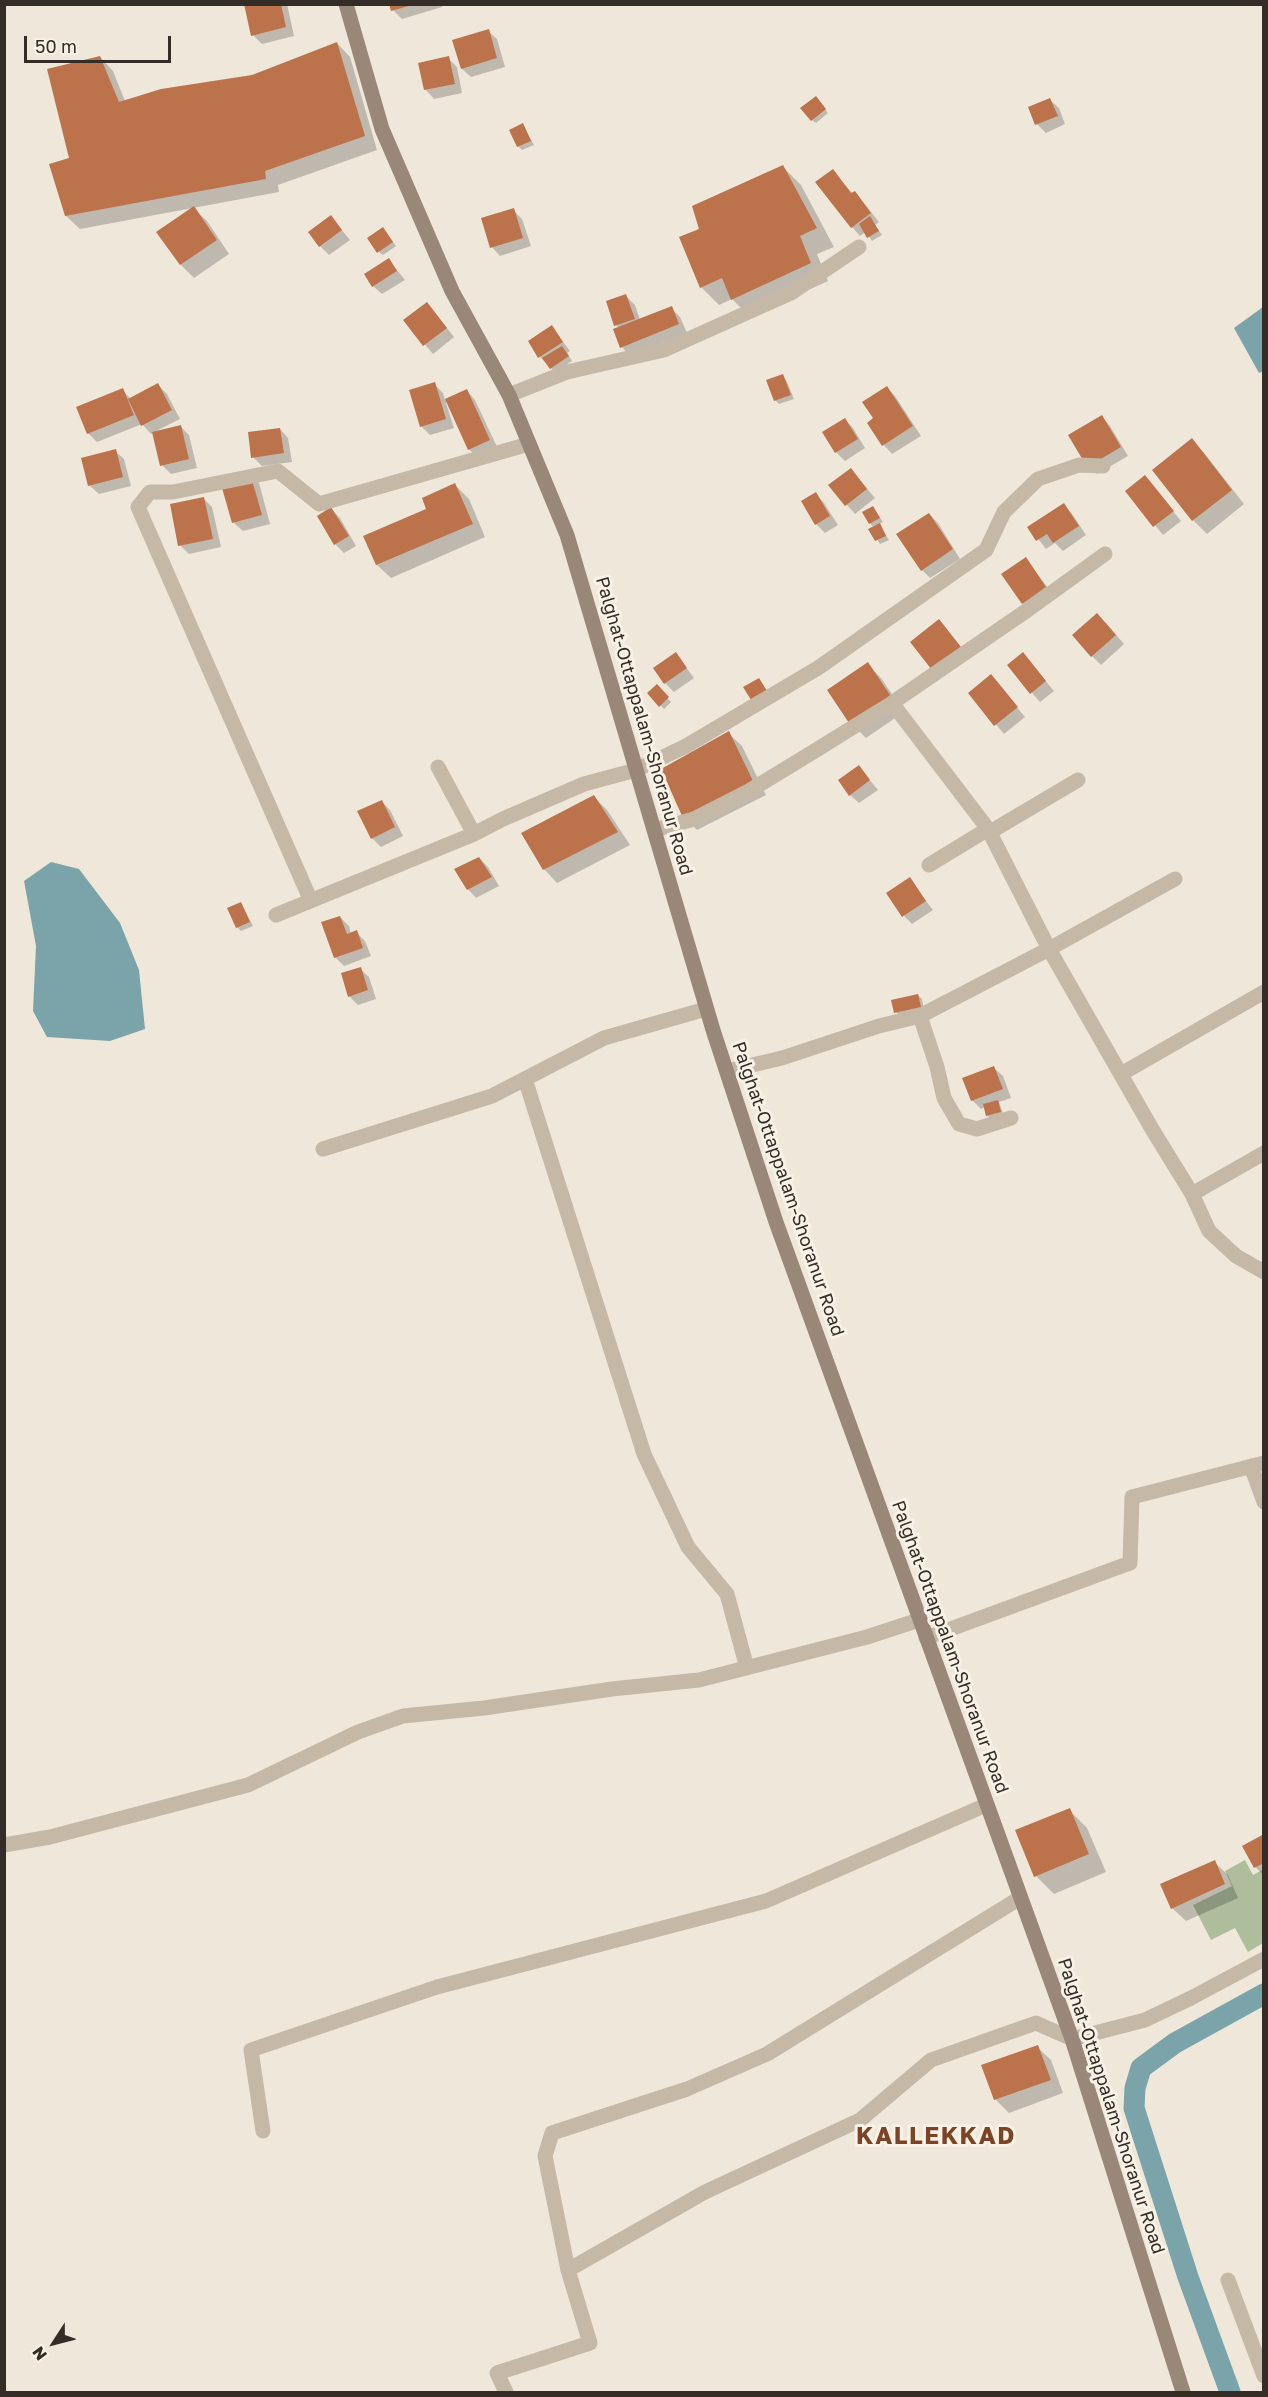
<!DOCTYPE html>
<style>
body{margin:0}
#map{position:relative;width:1268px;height:2397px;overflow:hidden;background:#efe7da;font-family:"Golos Text",sans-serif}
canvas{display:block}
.frame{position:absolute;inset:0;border:6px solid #332c27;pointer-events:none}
.north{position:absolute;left:24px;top:2313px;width:60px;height:60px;-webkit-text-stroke:4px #f7f1e6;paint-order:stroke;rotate:234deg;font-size:16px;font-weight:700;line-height:24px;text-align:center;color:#332c27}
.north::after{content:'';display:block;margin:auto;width:21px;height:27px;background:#332c27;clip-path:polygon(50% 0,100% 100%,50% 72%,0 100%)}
.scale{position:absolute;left:24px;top:36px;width:147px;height:27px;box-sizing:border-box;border:3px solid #332c27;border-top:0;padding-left:8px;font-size:18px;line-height:21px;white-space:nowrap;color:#332c27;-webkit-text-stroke:4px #f7f1e6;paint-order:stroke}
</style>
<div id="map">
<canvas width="1268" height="2397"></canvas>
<div class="frame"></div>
<div class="north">N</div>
<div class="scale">50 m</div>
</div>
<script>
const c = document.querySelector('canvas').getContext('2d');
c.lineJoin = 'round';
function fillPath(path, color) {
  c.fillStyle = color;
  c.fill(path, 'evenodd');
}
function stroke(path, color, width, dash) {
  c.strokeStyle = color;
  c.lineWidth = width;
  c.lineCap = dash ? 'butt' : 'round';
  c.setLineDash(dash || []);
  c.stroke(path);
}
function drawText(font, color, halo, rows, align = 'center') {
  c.font = font + ' "Golos Text",sans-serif';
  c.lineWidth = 6;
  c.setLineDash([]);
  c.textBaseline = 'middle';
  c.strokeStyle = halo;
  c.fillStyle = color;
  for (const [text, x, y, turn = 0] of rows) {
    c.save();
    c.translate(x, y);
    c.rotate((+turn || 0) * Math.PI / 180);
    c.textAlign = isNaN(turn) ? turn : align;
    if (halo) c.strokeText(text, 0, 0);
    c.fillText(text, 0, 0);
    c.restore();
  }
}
const green = new Path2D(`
 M1245,1860L1253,1875L1264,1869L1263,1943L1248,1952L1235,1928L1211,1940L1193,1905L1232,1886L1225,1871Z`);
const water = new Path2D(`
 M1263,307V371L1259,373L1234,328Z
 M51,862L79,869L120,923L139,970L145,1029L110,1041L47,1037L33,1011L36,946L24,881Z`);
const shadow = new Path2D(`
 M245,4H287L294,36L262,44L253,35Z
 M391,4H441L442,7L402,19L393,10Z
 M488,31L497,39L505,67L471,77L462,69Z
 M337,43L350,57L377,150L278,185L279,192L80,229L66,216L71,159L100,57L113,71L125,101L253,76Z
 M448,58L457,67L462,93L434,99L426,90L420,64Z
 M1050,100L1059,108L1065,124L1046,133L1037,124Z
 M819,102L828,113L816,123L812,120Z
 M523,125L534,145L522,150L518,146Z
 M783,167L801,185L834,247L817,254L828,281L750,317L732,299L719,305L701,287L700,229Z
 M833,171L853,194L855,193L863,202L879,222L875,225L882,235L872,241L866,232L860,236L852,227L817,183Z
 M193,208L207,221L229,254L194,278L181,265Z
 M513,210L522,219L531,246L500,256L492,247Z
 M331,217L350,240L329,255L320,246Z
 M386,232L396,246L383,255L379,252Z
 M389,260L405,280L382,294L373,286Z
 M626,296L635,305L640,320L671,308L680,317L687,333L630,356L622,347L615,330L619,328L616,325Z
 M435,313L454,337L433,354L405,321Z
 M552,327L570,351L567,353L572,361L555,372L540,357Z
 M782,376L786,380L794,399L779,404L775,400Z
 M434,384L443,393L445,400L467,391L475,400L498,449L478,458L469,449L448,402L446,403L454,428L430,435L421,426Z
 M158,385L167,394L180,419L156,431L181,427L189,435L197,468L171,474L162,465L153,433L151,434L142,424L97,442L88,433L122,390L131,399Z
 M887,388L895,396L921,436L892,454L884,445L869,423L875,419Z
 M1102,417L1110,426L1128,456L1097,474L1088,466Z
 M845,420L853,428L865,448L845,461L836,452Z
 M280,429L288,438L292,462L262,466L253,457Z
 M1192,440L1205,454L1244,504L1207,534L1193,520L1154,470Z
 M115,451L124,459L131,486L99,494L90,486Z
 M250,474L259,483L270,524L243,531L234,523Z
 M1145,477L1181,521L1163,535L1127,491Z
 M859,479L875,498L855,514L830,486Z
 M455,485L469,499L485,537L391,578L377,565L365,537L428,510Z
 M816,494L824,503L838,525L825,533L816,524Z
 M204,499L212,507L221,547L189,554L180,545Z
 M1064,505L1072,514L1086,535L1063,551L1055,543L1046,549L1029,527Z
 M873,507L883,522L879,524L889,540L880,544L871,530L874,528L870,523Z
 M331,509L340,518L356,546L344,553L335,544Z
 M929,514L938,523L960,559L930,578L922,570Z
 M1026,559L1054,596L1032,612L1023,603Z
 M1106,623L1124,644L1101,665L1092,656Z
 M676,654L694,678L674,692L665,683Z
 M1023,654L1054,691L1040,702L1009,666Z
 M867,664L881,678L904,712L866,738L853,725Z
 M991,676L1025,717L1004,734L970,693Z
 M657,686L671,702L664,709L649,693Z
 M728,733L742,746L766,795L697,830L684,817Z
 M859,767L878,790L859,803L850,795Z
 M594,797L607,810L630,845L557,883L544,869Z
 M381,801L390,810L403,836L381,847L372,838Z
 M479,858L488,867L499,886L476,898L468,889Z
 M909,879L933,910L912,924L904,916Z
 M241,903L253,926L241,931L237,927Z
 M340,917L349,926L351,934L356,932L365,941L371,956L344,966L335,957Z
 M360,969L369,977L376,999L358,1005L349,996Z
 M918,995L922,999L924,1010L900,1016L896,1012Z
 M994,1068L1003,1076L1011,1098L999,1102L1004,1116L991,1119L987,1115L985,1107L981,1109L972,1100Z
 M1069,1810L1087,1828L1106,1872L1054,1894L1036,1876Z
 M1264,1835V1875L1255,1867L1244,1846Z
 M1214,1862L1228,1875L1238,1898L1186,1921L1172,1908Z
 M1037,2047L1051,2060L1063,2093L1009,2113L995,2099Z`);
const canal = new Path2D(`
 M1230,2392L1188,2277L1134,2108L1135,2088L1141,2068L1175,2043L1264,1994`);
const building = new Path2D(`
 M244,4H281L286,27L251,36Z
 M389,4H412V5L391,11Z
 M489,29L497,58L461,69L452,40Z
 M337,42L365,136L265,171L266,179L65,216L49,164L69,158L47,69L100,56L119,102L161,89L252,75Z
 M449,56L455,84L424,90L418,63Z
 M816,96L826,109L811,121L800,108Z
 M1050,98L1058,116L1035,125L1028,107Z
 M523,123L531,141L517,147L509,130Z
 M783,165L817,228L800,236L811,263L731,300L722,278L700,288L679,237L699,229L692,206Z
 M833,169L851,193L855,191L871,213L851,228L815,182Z
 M194,206L217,240L180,265L156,232Z
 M514,208L523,238L490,248L481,218Z
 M331,215L342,230L319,247L308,232Z
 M870,216L879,231L867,238L859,224Z
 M383,227L393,242L377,253L367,238Z
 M389,258L397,271L372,287L364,274Z
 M626,294L635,319L614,326L606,301Z
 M427,302L447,328L423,346L403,320Z
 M672,306L679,324L620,348L613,329Z
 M552,325L563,342L538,358L528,341Z
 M562,346L569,356L550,369L542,358Z
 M783,374L791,395L774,401L766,380Z
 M435,382L446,419L420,427L409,390Z
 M158,383L172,410L141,426L128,399Z
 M887,386L913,426L882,446L867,423L873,418L862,402Z
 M123,388L134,415L87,434L76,407Z
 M467,389L490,440L468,450L445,399Z
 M1102,415L1121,447L1087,467L1068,435Z
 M845,418L858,439L835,453L822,432Z
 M181,425L189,459L160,466L152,432Z
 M280,428L284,453L251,458L248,432Z
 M1192,438L1232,490L1192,521L1152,470Z
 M116,449L123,477L88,486L81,458Z
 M851,468L867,489L845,506L828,485Z
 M250,473L262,515L232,523L220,481Z
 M1145,475L1174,511L1153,527L1125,491Z
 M455,483L473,524L376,565L363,536L426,509L422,498Z
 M816,492L830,516L815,525L801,501Z
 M204,497L213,539L178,546L170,504Z
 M1064,503L1079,526L1053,543L1047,534L1036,541L1027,527Z
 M873,506L880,518L869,524L862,512Z
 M331,507L349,536L334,545L317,516Z
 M929,513L953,549L921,571L896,534Z
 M880,523L886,536L875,541L868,529Z
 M1026,557L1046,587L1022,604L1001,574Z
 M1097,613L1116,635L1091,657L1072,635Z
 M939,619L961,647L932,670L910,642Z
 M676,652L687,668L664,684L653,668Z
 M1023,652L1046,681L1030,694L1007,665Z
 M868,662L892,698L851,726L827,690Z
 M991,674L1018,707L994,726L968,693Z
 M759,678L769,694L753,703L743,687Z
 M657,684L669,697L659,707L647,693Z
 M729,731L753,781L683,818L661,769Z
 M859,765L870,780L849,796L838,780Z
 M594,795L618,832L543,870L521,833Z
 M382,800L395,827L371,839L357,811Z
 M479,857L492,877L467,890L454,869Z
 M910,877L926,901L902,917L886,893Z
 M241,902L250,922L236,928L227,908Z
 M340,916L347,934L357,930L363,948L334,958L321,922Z
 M361,967L368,990L348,997L341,973Z
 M918,994L921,1007L894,1013L891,1000Z
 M994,1066L1003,1089L971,1101L962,1078Z
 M998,1100L1001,1112L986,1116L983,1104Z
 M1070,1808L1089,1854L1034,1877L1015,1830Z
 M1264,1834V1863L1254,1868L1242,1846Z
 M1215,1860L1225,1884L1171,1909L1160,1884Z
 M1038,2045L1051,2080L994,2100L981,2065Z`);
const street = new Path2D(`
 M509,395L567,372L664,350L791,293L859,247
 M892,703L988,829
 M438,767L474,834
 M654,830L694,819L749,791L813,752L892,703L1029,609L1105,554
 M990,832L1078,780
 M1175,879L1049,949L1152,1129L1192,1194L1209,1231L1236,1256L1264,1272
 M311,901L138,507L150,492H173L278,471L319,504L529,444
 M276,915L474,834L503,819L584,784L636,770L686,746L818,668L986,550L1004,512L1038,479L1079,465L1103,466
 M920,1016L937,1067L944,1098L959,1124L977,1129L1011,1118
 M727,1071L782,1058L879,1026L920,1016L1049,949L988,829L929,865
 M1121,1074L1264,992
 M525,1079L644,1454L688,1547L727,1594L747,1668
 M323,1149L492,1096L604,1038L706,1009
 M1192,1194L1264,1153
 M1251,1466L1264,1502
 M926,1638L1130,1563L1132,1497L1264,1463
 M4,1845L50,1837L248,1785L358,1732L403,1716L484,1708L612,1689L699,1680L867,1637L919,1620
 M263,2131L251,2050L437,1987L766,1901L986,1805
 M568,2270L545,2156L552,2133L687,2089L767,2054L1020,1898
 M1228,2280L1264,2376
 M506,2392L497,2373L590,2343L568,2270L705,2192L860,2120L931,2060L1036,2023L1072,2039L1145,2020L1191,1998L1264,1959`);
const secondary = new Path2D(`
 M346,4L382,129L452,291L509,395L567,535L713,1030L776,1222L1072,2039L1183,2392`);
const streetNames = [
 ["Palghat-Ottappalam-Shoranur Road",644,726,74],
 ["Palghat-Ottappalam-Shoranur Road",788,1189,71],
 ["Palghat-Ottappalam-Shoranur Road",950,1647,70],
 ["Palghat-Ottappalam-Shoranur Road",1111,2106,72]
];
const districtNames = [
 ["KALLEKKAD",936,2136]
];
fillPath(green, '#aebd9b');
fillPath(water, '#7ba3aa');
fillPath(shadow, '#0003');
stroke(canal, '#7ba3aa', 21);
fillPath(building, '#bc724b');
stroke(street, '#c6b8a7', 15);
stroke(secondary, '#998879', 15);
drawText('18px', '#332c27', '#f7f1e6', streetNames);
c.letterSpacing = '1.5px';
drawText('bold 24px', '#7c4426', '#f7f1e6', districtNames);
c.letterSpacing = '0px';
</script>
